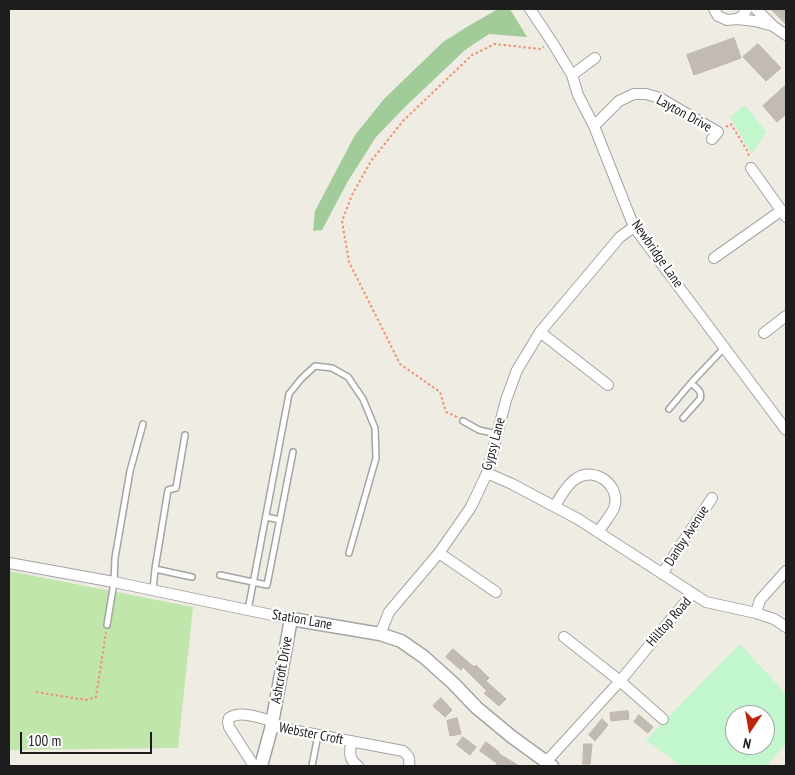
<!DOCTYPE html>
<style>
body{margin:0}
#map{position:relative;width:795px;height:775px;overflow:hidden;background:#eeece3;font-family:"PT Sans Narrow",sans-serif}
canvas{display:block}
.frame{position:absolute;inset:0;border:10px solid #1d1d1d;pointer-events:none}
.north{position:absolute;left:725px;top:705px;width:50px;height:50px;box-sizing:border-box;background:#fff;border:1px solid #a5a5a5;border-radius:50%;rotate:192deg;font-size:14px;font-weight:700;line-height:20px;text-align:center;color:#1d1d1d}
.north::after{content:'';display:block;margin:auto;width:18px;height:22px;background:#bf240b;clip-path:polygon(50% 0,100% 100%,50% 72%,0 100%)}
.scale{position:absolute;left:20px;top:732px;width:132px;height:22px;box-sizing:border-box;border:2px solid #1d1d1d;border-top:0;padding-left:6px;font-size:15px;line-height:18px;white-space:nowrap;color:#1d1d1d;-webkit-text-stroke:4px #fff;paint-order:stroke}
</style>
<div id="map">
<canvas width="795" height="775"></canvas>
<div class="frame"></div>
<div class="north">N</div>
<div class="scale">100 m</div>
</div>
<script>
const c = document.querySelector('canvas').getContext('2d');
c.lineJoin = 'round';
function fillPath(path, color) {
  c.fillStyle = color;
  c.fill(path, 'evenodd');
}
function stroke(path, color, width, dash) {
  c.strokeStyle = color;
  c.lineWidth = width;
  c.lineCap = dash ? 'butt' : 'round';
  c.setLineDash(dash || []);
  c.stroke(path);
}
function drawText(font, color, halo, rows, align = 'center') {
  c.font = font + ' "PT Sans Narrow",sans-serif';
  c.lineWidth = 4.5;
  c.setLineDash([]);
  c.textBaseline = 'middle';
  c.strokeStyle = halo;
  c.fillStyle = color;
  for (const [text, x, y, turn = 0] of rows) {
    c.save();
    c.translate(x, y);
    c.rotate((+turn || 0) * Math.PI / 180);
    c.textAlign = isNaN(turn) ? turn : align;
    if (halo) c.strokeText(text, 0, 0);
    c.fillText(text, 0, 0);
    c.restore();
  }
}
const grass = new Path2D(`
 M9,571L193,607L178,748L9,750Z`);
const forest = new Path2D(`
 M498,9H510L527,37L489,34L465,50L405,107L376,137L348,181L322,230L313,231L315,211L355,135L384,99L443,42L470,25Z`);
const park = new Path2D(`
 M745,105L766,132L752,154L730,117Z
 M740,644L786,694V744L766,766H682L646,740ZM735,715H765V745H735Z`);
const building = new Path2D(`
 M771,9H786V24Z
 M734,38L741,58L694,75L687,55Z
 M758,44L781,68L766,81L743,57Z
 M786,85V114L777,122L763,106Z
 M453,649L474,667L476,665L489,678L486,681L506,699L499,706L484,693L487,691L463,667L461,670L446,657Z
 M441,698L452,710L445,717L433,706Z
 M628,711L629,719L611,721L610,713Z
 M639,715L653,727L648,733L634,722Z
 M457,718L461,734L450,736L447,721Z
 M602,719L608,725L595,741L589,735Z
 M463,737L476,747L470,755L457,745Z
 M486,742L499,752L498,753L519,766H495L497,763L480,751Z
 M584,744H592L590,764H583Z`);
const path = new Path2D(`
 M726,127L731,124L748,152L749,158
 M457,417L446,412L440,392L400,364L349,262L342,221L352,195L371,161L403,121L472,55L495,44L540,49L544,47
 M36,692L86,700L96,697L106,632`);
const service = new Path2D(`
 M669,409L691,383
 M683,418L700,399C703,391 696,388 691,383L724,348
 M463,421L479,430L497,434
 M266,517L280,520
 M155,569L192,577
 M220,575L267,585L293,452
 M153,590L155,569L168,490L176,488L185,435
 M248,610L289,394L301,379L315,366L332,368L348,377L363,399L375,428L376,458L349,553
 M107,625L114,582L115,558L130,471L143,424
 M312,766L318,735`);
const minor = new Path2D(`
 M530,9L552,42L572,75L578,95L594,126L634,227L786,430
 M714,9L718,16L727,20L737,19L755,21L773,26
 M756,9L773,26L786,35
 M737,19L742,16L747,9
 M572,75L595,58
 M594,126L619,101L634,94H646L660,98L718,132L712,139
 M751,168L786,217
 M714,258L782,210
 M540,332L608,385
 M764,333L786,316
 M487,473L512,484L578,519L706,602L756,613L774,619L786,627
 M555,506C560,497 568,483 577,478C595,467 619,484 615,505C614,512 603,524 599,531
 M439,553L496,592
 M9,563L114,582L291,619
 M662,574L712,498
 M756,613L760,600L786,571
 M380,634L389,612L439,553L471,507L487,473L506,400L517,370L540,332L620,237L634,227
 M564,637L620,681L663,719
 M271,726L403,751C409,756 410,758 409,766
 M351,742C350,753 348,759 358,766
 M546,762L620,681L692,594
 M254,766L229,727L228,722L229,718C241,710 259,718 272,721`);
const tertiary = new Path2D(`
 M261,766L271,729L291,619L380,634L401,641L424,657L453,683L477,708L512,737L552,766`);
const streetNames = [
 ["Layton Drive",684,114,29],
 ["Newbridge Lane",657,254,55],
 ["Gypsy Lane",494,444,-75],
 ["Danby Avenue",687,536,-57],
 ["Station Lane",302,620,10],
 ["Hilltop Road",669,622,-49],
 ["Ashcroft Drive",282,670,-80],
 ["Webster Croft",311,734,11]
];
fillPath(grass, '#c0e6ab');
fillPath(forest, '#a2cb9a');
fillPath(park, '#c2f6cd');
fillPath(building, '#c2bbb3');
stroke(building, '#beb4a7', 1);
stroke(service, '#a4a4a4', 8);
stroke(minor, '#a4a4a4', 12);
stroke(tertiary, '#a4a4a4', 15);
stroke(path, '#f29070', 2, [2.5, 2.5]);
stroke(service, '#fff', 5);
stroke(minor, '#fff', 10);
stroke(tertiary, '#fff', 12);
drawText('14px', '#1d1d1d', '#fff', streetNames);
</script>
